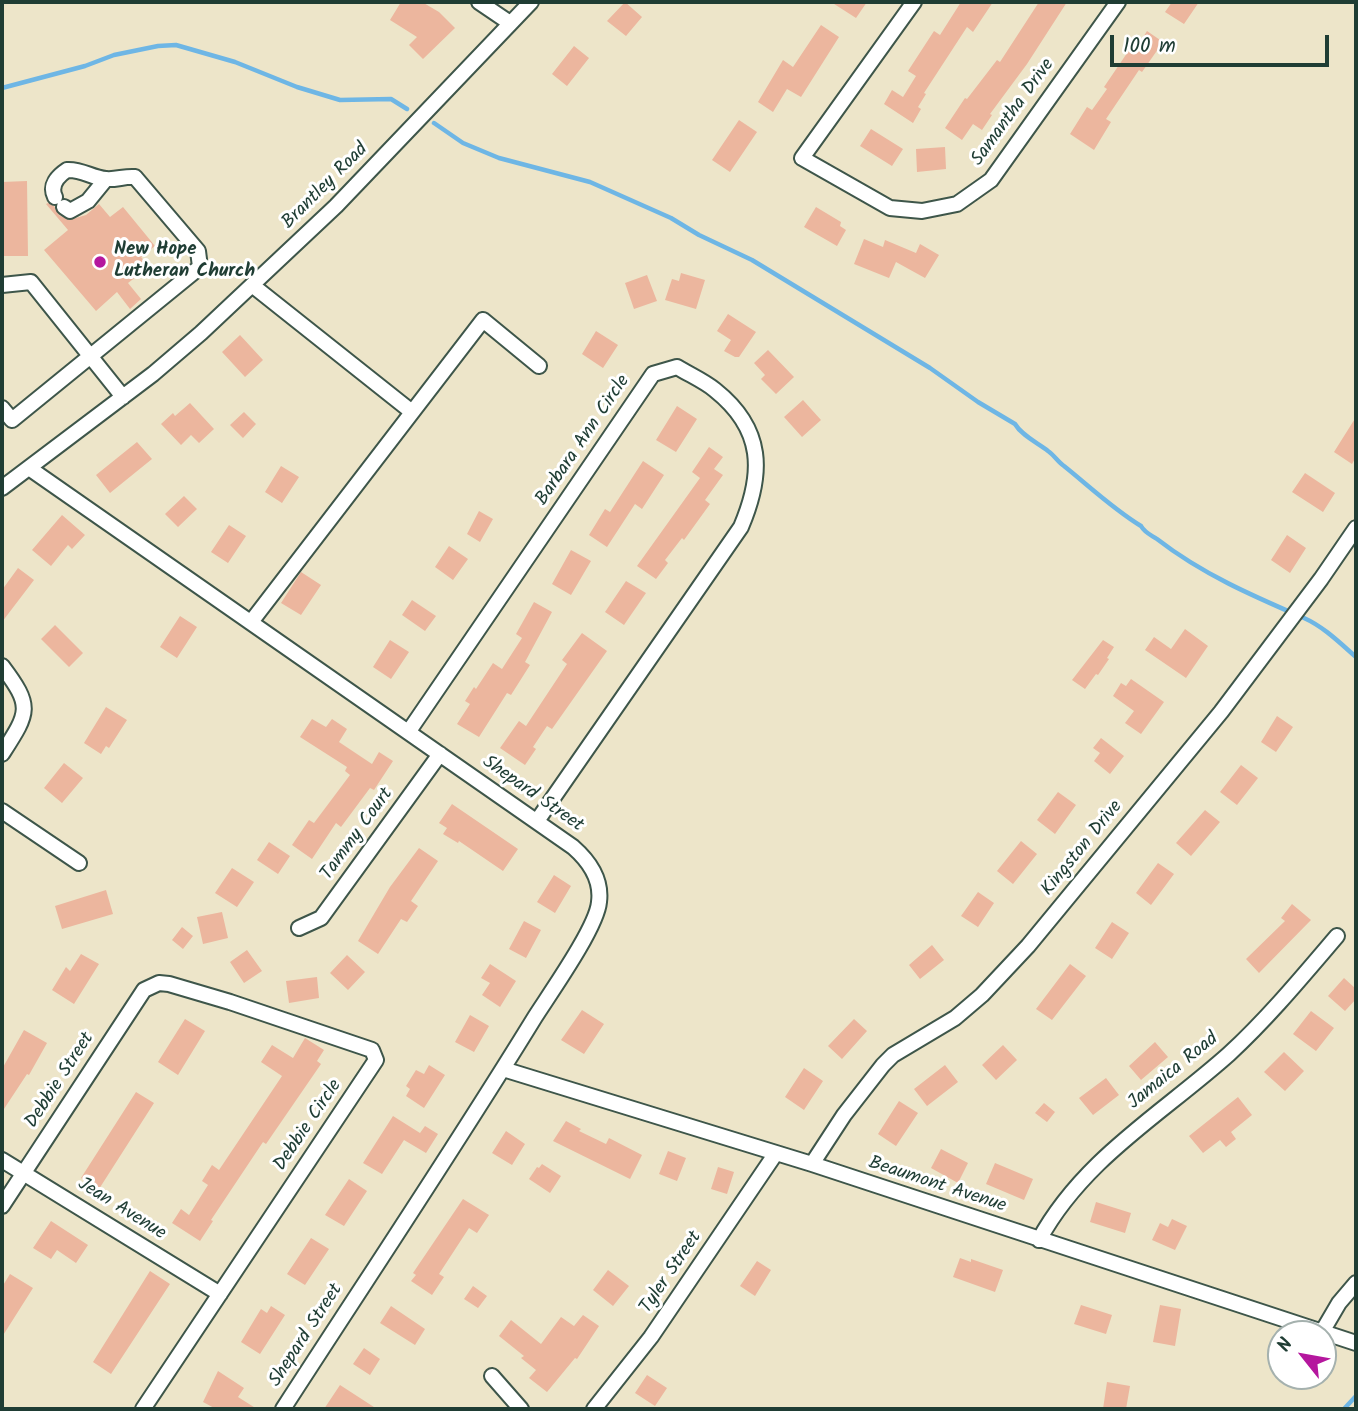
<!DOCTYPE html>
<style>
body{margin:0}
#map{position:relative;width:1358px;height:1411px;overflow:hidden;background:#ede5c9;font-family:Kalam,sans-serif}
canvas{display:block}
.frame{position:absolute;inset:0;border:4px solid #1f3d34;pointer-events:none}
.north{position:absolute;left:1267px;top:1320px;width:70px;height:70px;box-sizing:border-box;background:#fff;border:2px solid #a5b1ae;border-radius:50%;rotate:301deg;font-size:19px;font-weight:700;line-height:28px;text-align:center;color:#1f3d34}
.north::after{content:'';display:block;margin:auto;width:24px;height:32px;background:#b5179e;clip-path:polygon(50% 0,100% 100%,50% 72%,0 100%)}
.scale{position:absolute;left:1110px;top:35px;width:219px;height:32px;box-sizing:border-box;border:4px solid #1f3d34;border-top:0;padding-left:9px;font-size:21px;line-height:24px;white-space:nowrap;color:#1f3d34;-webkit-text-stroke:5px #fff;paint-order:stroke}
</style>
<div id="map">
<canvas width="1358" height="1411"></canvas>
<div class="frame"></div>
<div class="north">N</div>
<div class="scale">100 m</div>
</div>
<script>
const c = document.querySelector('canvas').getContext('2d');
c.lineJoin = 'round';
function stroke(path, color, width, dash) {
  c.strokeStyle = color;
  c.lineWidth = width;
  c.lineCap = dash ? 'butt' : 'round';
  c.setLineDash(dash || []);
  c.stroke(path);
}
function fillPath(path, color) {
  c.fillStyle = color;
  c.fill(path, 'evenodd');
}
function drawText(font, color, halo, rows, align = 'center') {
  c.font = font + ' Kalam,sans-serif';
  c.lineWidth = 6;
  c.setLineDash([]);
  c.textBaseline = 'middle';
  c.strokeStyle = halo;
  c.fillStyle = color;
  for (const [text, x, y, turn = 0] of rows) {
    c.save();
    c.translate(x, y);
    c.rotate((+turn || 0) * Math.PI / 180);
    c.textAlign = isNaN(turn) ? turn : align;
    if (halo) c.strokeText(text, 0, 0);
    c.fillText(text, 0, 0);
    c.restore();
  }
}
const stream = new Path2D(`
 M2,88L85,66L114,55L158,46L176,45L235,62L297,87L340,100L391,99L407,109
 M434,123L463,143L499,158L590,182L671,218L699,235L752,260L930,368L978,402L1015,424C1022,436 1038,443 1048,451C1054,455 1058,462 1064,466C1089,486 1113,509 1141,526C1145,533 1151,535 1157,539C1202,574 1253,596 1304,618C1324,627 1340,643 1356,657
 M1344,1409L1356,1396`);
const building = new Path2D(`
 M401,2H422L439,12L455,28L423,59L409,45L417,37L390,20Z
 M625,2L642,17L626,36L607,21Z
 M831,2H867L856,18Z
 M961,2H993L973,32L967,27L924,93L926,94L918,107L921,109L913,123L884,104L892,90L903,97L916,76L908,71L934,31L940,35Z
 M1039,2H1067L1027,64L990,114L992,115L982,130L973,124L962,140L945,128L965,98L967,99L997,60L1000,62Z
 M1172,2H1199L1184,24L1165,12Z
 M821,25L839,37L801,97L787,89L773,112L758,102L783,60L793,67Z
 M1147,31L1163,42L1142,72L1139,70L1106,119L1111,122L1094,150L1070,134L1087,107L1092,110L1107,89L1104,87L1138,37L1142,39Z
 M574,46L589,58L567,86L552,74Z
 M739,120L757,132L730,172L712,160Z
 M871,129L903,149L892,166L860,146Z
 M945,147L946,169L917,172L916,149Z
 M27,181L28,256H2V182Z
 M48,203L54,206L59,215L69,220L86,215L99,204L110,217L123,207L155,246L141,257L149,267L128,283L141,299L130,309L117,292L96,311L44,250L68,230L46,204Z
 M816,207L841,222L840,226L846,230L837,246L804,227Z
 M864,239L883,247L885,240L916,253L920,244L939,255L925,278L896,262L889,278L854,264Z
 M681,273L705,280L696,309L665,300L672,279L679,281Z
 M647,275L657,301L634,309L625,283Z
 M728,314L756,332L739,357H735L724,351L731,340L717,331Z
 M596,331L618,345L603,368L582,354Z
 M240,335L263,360L245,377L222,352Z
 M768,350L794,377L776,394L761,379L765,375L754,363Z
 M803,400L821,420L802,437L784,417Z
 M190,403L214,429L199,443L191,435L181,445L161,424L173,413L175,416Z
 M677,406L697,419L676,452L656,440Z
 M244,412L256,424L243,438L230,425Z
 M1356,417V457L1352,464L1334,452Z
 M137,442L152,459L110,493L96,475Z
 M709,447L723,457L714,469L723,475L705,500L710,504L684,540L682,538L665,560L668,563L656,579L637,566L700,478L692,472Z
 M643,461L664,475L642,509L635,504L607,547L589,535L605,509L610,512Z
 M281,466L299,477L282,503L265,492Z
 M1305,473L1335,493L1323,512L1292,492Z
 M184,496L197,509L178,527L165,514Z
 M479,511L493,519L480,542L467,534Z
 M62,515L85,535L72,549L68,545L51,566L32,550Z
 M229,525L246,536L228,563L211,552Z
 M1287,535L1306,548L1290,573L1271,560Z
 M449,546L468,559L453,580L435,567Z
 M571,550L591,561L571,595L552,584Z
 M18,568L34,580L2,622V590Z
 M301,572L321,585L301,615L281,603Z
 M626,581L646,593L624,625L605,612Z
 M412,600L436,616L425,631L402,615Z
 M534,602L552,612L525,662L530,665L511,695L507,693L479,737L457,724L470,704L465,701L474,687L476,689L493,663L502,669L522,638L516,634Z
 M180,616L197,627L177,658L160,647Z
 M55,625L83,653L69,667L41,639Z
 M1185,629L1208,646L1186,678L1145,650L1154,637L1171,649Z
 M582,633L607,651L552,729L547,726L533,747L536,749L525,765L500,748L519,721L526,726L567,664L562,660Z
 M390,640L409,652L391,679L373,667Z
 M1103,640L1114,647L1107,658L1109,659L1098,675L1096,674L1085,689L1072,680Z
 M1131,679L1164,702L1141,734L1125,723L1134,711L1113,696L1121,683L1126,686Z
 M106,707L127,720L109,748L106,746L101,754L84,743Z
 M1277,716L1293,727L1276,752L1261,742Z
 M312,719L326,727L332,719L347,729L339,742L372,764L379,752L393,761L374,790L370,788L341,827L336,823L312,859L292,845L309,820L314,823L350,775L345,771L347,767L300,737Z
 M1101,738L1124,756L1110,774L1094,761L1100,753L1093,748Z
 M64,763L83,778L62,803L44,788Z
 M1241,765L1258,778L1237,805L1220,792Z
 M1058,792L1076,805L1055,834L1037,820Z
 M452,804L518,849L503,871L459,841L458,843L443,834L447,828L439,823Z
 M1205,810L1220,822L1191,856L1176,843Z
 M1021,841L1037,854L1013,884L997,871Z
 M269,842L290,856L278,874L257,860Z
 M419,848L438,861L411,901L418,906L407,922L401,919L378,954L358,941L390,887Z
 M1158,863L1174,874L1151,905L1136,893Z
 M232,868L254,882L237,907L215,893Z
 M554,875L571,886L555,913L537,902Z
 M106,890L113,914L62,929L55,906Z
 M978,892L994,903L978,927L961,916Z
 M1292,904L1311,920L1259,973L1246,959L1285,921L1281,918Z
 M222,912L228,938L203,944L197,917Z
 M524,921L541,930L526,958L509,949Z
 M1112,922L1129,933L1112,959L1095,948Z
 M182,927L193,936L183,949L172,940Z
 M932,945L944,960L920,979L909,965Z
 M247,950L262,971L244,983L230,962Z
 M81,954L99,964L74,1004L52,990L66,967L70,971Z
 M347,955L365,972L348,990L330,973Z
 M490,964L516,981L500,1007L482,995L490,983L481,978Z
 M1070,964L1086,976L1052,1020L1036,1009Z
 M317,977L319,998L289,1003L286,981Z
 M1344,978L1356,989V999L1345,1011L1328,996Z
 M582,1010L604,1024L584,1054L561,1040Z
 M1311,1011L1334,1028L1316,1051L1293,1034Z
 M470,1015L489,1026L474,1052L455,1042Z
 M185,1019L205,1031L178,1075L158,1062Z
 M854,1019L867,1031L842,1059L828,1046Z
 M24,1030L47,1043L29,1075L27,1074L2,1112V1069Z
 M305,1038L324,1050L317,1061L321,1064L266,1144L263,1142L211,1220L213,1221L200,1241L172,1223L181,1209L189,1215L208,1185L202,1181L212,1165L219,1170L282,1076L261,1062L272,1045L293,1058Z
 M1155,1042L1168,1057L1141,1080L1129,1066Z
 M1003,1045L1017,1060L996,1080L982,1065Z
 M1284,1052L1304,1071L1285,1091L1264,1072Z
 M429,1065L445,1075L424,1108L406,1096L410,1089L406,1086L416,1070L424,1074Z
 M945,1065L958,1082L927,1106L914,1089Z
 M804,1068L823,1081L804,1110L785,1097Z
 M1106,1078L1119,1095L1093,1115L1079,1098Z
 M136,1092L154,1103L99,1189L81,1178Z
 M1238,1097L1252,1115L1231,1132L1236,1139L1226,1147L1220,1140L1203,1153L1189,1136Z
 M899,1101L918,1113L896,1146L878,1134Z
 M1044,1103L1055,1112L1047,1122L1035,1113Z
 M393,1116L420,1133L425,1126L438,1134L426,1153L404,1140L382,1174L363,1163Z
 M566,1121L581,1129L579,1131L606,1144L609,1138L642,1155L630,1179L553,1141Z
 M506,1131L525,1144L512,1165L492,1153Z
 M941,1149L968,1163L958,1183L931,1168Z
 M668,1151L686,1158L677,1181L659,1174Z
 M995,1163L1033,1179L1024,1200L986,1184Z
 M542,1164L561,1176L550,1193L529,1179L537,1167L539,1168Z
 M718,1167L734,1172L727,1194L711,1189Z
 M349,1179L367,1191L344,1226L325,1215Z
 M463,1199L489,1215L477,1233L469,1228L439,1274L444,1277L432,1295L411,1281L416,1275L413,1273Z
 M1096,1202L1131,1213L1125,1233L1090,1222Z
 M1172,1219L1187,1226L1175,1250L1152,1240L1160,1223L1168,1227Z
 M51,1221L88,1245L76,1263L57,1250L51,1259L33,1248Z
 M311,1238L329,1249L305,1285L287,1274Z
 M960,1258L971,1262V1259L1003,1270L995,1292L953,1277Z
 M757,1261L771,1270L755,1296L740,1286Z
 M608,1270L629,1286L613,1306L593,1290Z
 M150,1271L170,1284L111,1374L93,1362Z
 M10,1274L33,1288L2,1337V1287Z
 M473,1286L487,1296L478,1308L464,1299Z
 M1081,1305L1112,1315L1106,1334L1074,1324Z
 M1160,1305L1181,1309L1175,1346L1153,1342Z
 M271,1306L285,1315L260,1354L241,1342L261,1309L267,1313Z
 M391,1306L425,1329L415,1345L380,1323Z
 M583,1315L599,1326L577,1359L575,1358L547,1392L529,1378L536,1370L521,1358L524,1356L499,1336L511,1320L541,1344L561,1317L574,1326Z
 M364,1348L380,1359L370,1375L353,1364Z
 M218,1371L244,1388L238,1397L257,1409H216L203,1402Z
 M647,1375L667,1388L655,1406L635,1393Z
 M1107,1382L1130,1386L1126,1409H1103Z
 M340,1385L377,1409H324Z`);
const minor = new Path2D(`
 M479,2L510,23
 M914,2L802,158L890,208L922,211L957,204L991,180L1118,2
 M64,207L70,211L88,201L106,179
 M2,285L31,282L123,397
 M252,285L412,412
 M2,408L12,420L200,267L198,251L135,177C125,176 116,180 106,179C92,178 82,169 67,170C58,176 49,185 55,197
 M29,468L573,847C589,861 602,879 599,902C597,927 551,992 535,1017C454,1149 367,1279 283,1409
 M2,488L153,374L201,333L336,206L531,2
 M251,622L483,320L539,366
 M2,666C33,707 29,712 2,754
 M409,731L653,374L677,367C690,375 704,381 715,390C764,429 764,473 741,527L537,821
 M2,811L79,863
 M299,928L321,918L440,754
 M503,1069L812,1164L1356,1343
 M2,1160L220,1294
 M812,1164L844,1115L883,1065L893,1055L955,1018L982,995L1028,946L1221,712L1321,579L1356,528
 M2,1206L144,990L159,983L169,984L230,1002L372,1050L376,1060L143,1409
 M1039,1240C1083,1159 1162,1114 1229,1054C1268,1018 1302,977 1337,936
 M1322,1332L1339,1303L1356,1283
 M492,1376L521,1409
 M594,1409L651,1337L776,1153`);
const markers = [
 [100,262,7,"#b5179e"]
];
const streetNames = [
 ["Samantha Drive",1014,113,-54],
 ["Brantley Road",326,187,-45],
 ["Barbara Ann Circle",584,441,-56],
 ["Shepard Street",532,795,35],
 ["Tammy Court",358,835,-54],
 ["Kingston Drive",1083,849,-51],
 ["Jamaica Road",1174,1072,-39],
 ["Debbie Street",61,1081,-57],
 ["Debbie Circle",309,1126,-56],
 ["Beaumont Avenue",937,1186,18],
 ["Jean Avenue",121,1210,32],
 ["Tyler Street",672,1273,-56],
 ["Shepard Street",307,1336,-57]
];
const poiNames = [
 ["New Hope",114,251],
 ["Lutheran Church",114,273]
];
stroke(stream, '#6eb6e5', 4.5);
fillPath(building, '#ecb69e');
stroke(minor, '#3e564a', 18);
stroke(minor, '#fff', 14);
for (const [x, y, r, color] of markers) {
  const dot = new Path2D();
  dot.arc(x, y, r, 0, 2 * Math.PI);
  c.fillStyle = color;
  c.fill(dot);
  stroke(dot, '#fff', 2.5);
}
drawText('19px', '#1f3d34', '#fff', streetNames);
drawText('bold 19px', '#1f3d34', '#fff', poiNames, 'left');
</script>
